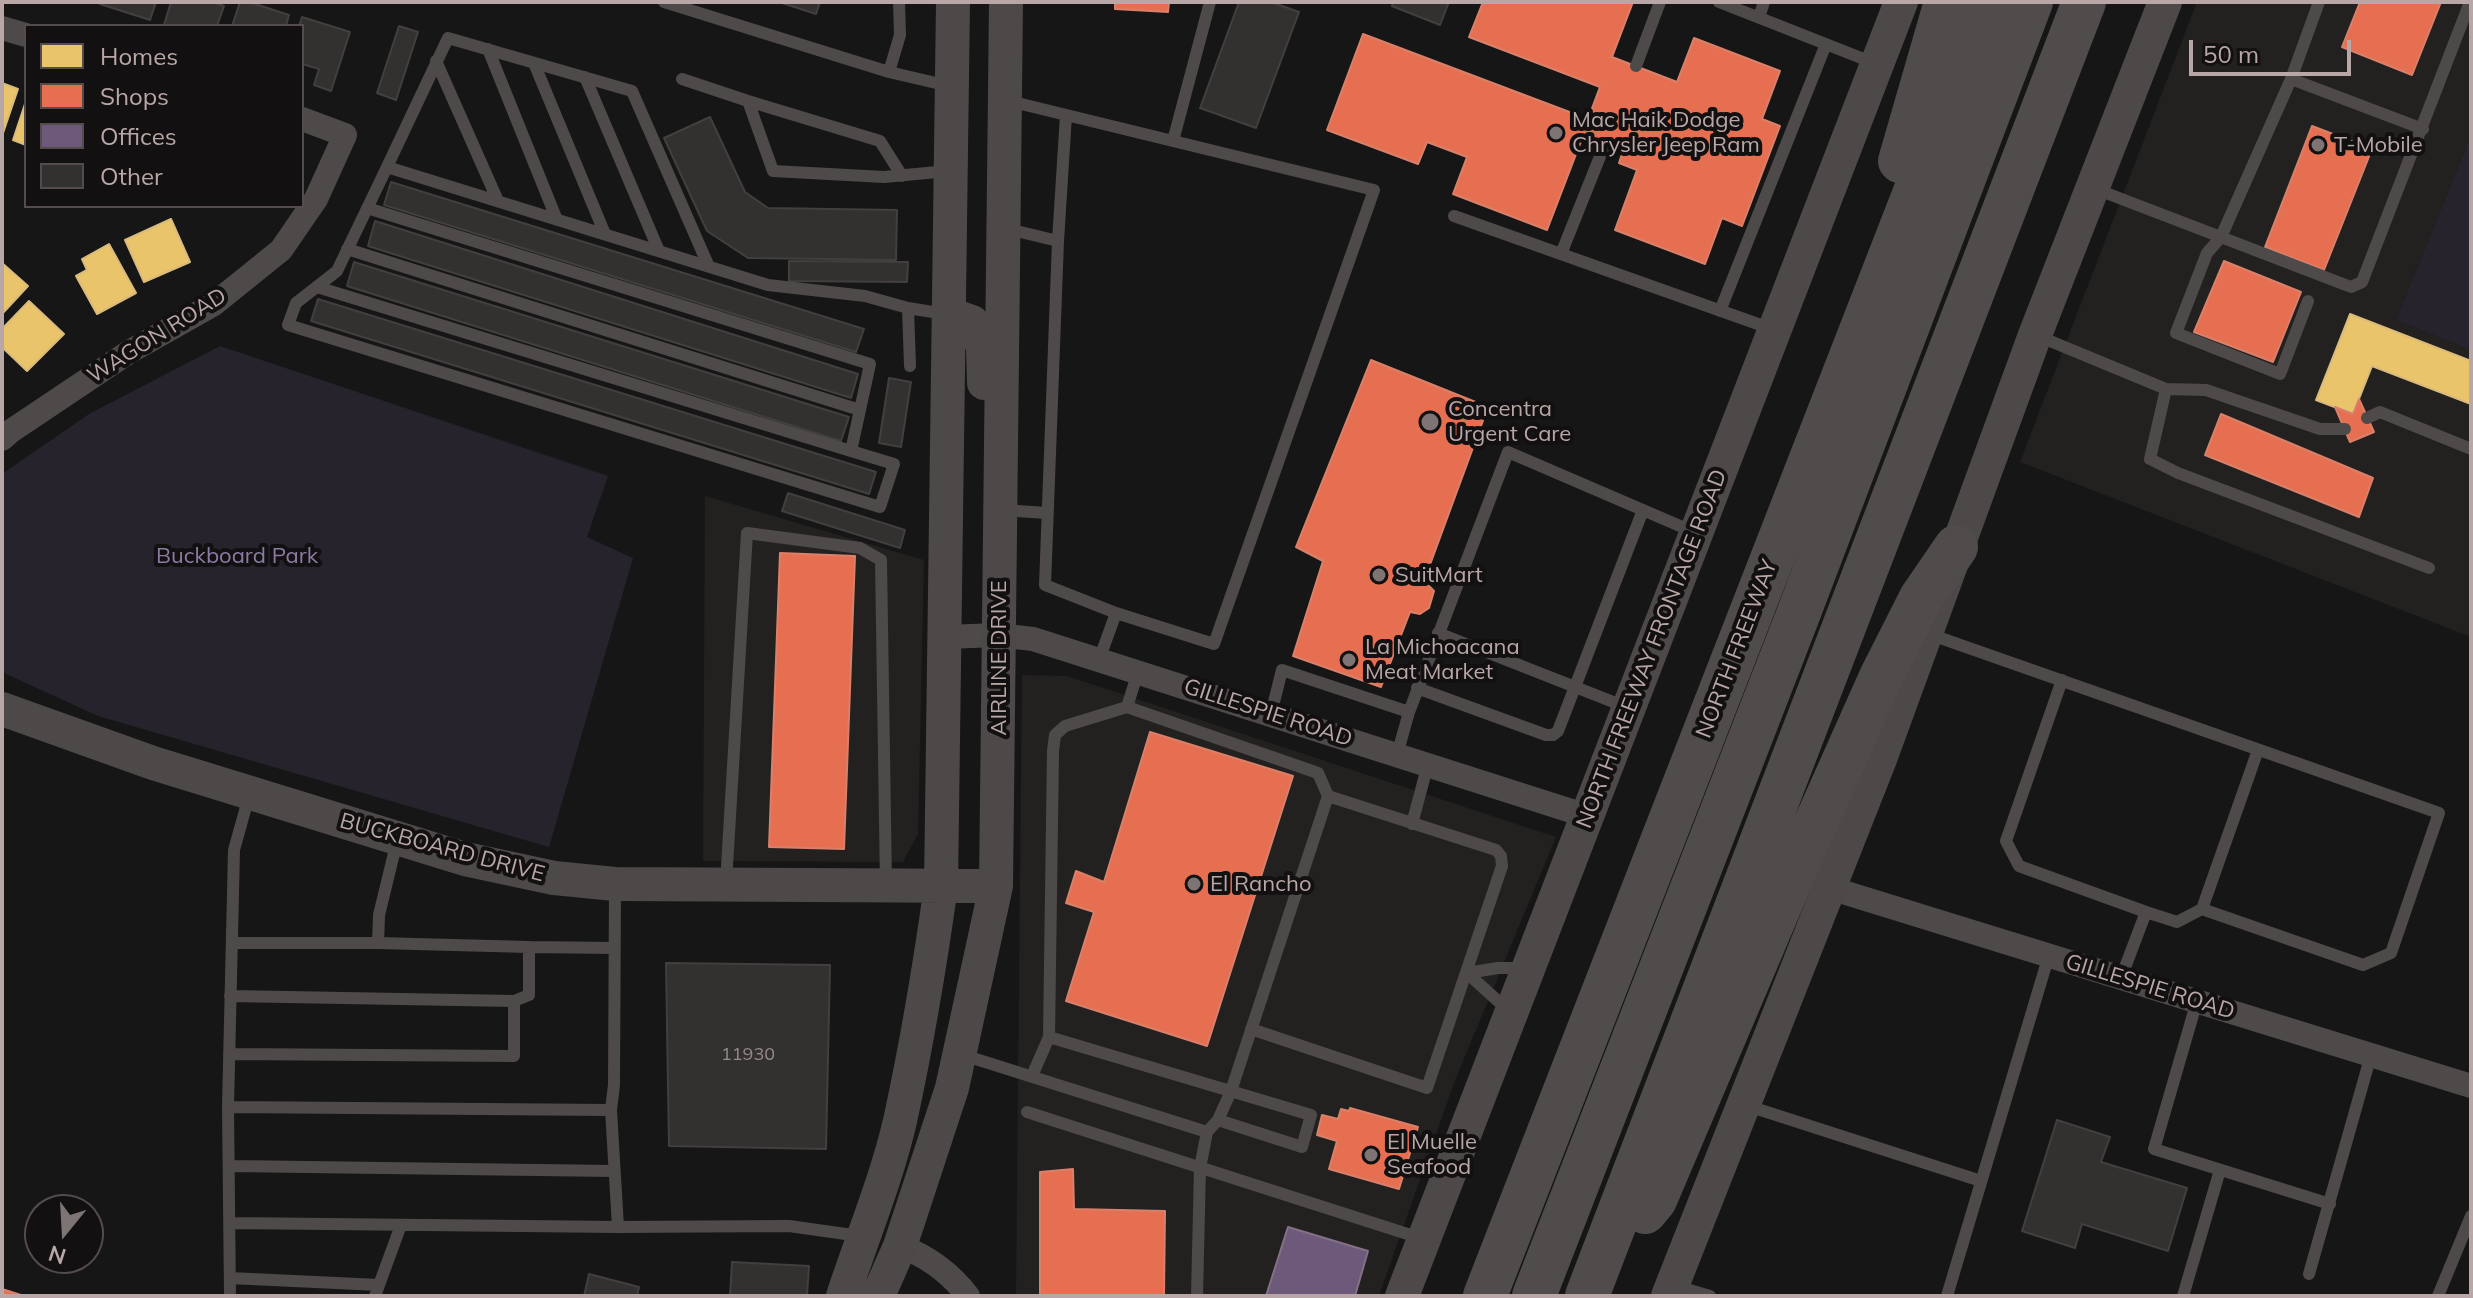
<!DOCTYPE html>
<style>
body{margin:0}
#map{position:relative;width:2473px;height:1298px;overflow:hidden;background:#161616;font-family:Mulish,sans-serif}
canvas{display:block}
.frame{position:absolute;inset:0;border:4px solid #b8a7a6;pointer-events:none}
.legend{position:absolute;left:24px;top:24px;width:280px;height:184px;box-sizing:border-box;background:#121010;border:2px solid #544c4c;margin:0;padding:10px 14px;list-style:none;font-size:24px;color:#b8a7a6}
.legend li{display:flex;align-items:center;gap:16px;height:40px}
.legend b{width:40px;border:2px solid #544c4c}
.north{position:absolute;left:24px;top:1194px;width:80px;height:80px;box-sizing:border-box;background:#121010;border:2px solid #544c4c;border-radius:50%;rotate:198deg;font-size:22px;font-weight:700;line-height:32px;text-align:center;color:#b8a7a6}
.north::after{content:'';display:block;margin:auto;width:28px;height:36px;background:#7f7474;clip-path:polygon(50% 0,100% 100%,50% 72%,0 100%)}
.scale{position:absolute;left:2189px;top:40px;width:162px;height:36px;box-sizing:border-box;border:4px solid #b8a7a6;border-top:0;padding-left:10px;font-size:24px;line-height:28px;white-space:nowrap;color:#b8a7a6;-webkit-text-stroke:6px #121010;paint-order:stroke}
</style>
<div id="map">
<canvas width="2473" height="1298"></canvas>
<div class="frame"></div>
<ul class="legend">
<li><b style="height:22px;background:#e9c46a"></b>Homes</li>
<li><b style="height:22px;background:#e76f51"></b>Shops</li>
<li><b style="height:22px;background:#6d597a"></b>Offices</li>
<li><b style="height:22px;background:#333130"></b>Other</li>
</ul>
<div class="north">N</div>
<div class="scale">50 m</div>
</div>
<script>
const c = document.querySelector('canvas').getContext('2d');
c.lineJoin = 'round';
function fillPath(path, color) {
  c.fillStyle = color;
  c.fill(path, 'evenodd');
}
function stroke(path, color, width, dash) {
  c.strokeStyle = color;
  c.lineWidth = width;
  c.lineCap = dash ? 'butt' : 'round';
  c.setLineDash(dash || []);
  c.stroke(path);
}
function drawText(font, color, halo, rows, align = 'center') {
  c.font = font + ' Mulish,sans-serif';
  c.lineWidth = 8;
  c.setLineDash([]);
  c.textBaseline = 'middle';
  c.strokeStyle = halo;
  c.fillStyle = color;
  for (const [text, x, y, turn = 0] of rows) {
    c.save();
    c.translate(x, y);
    c.rotate((+turn || 0) * Math.PI / 180);
    c.textAlign = isNaN(turn) ? turn : align;
    if (halo) c.strokeText(text, 0, 0);
    c.fillText(text, 0, 0);
    c.restore();
  }
}
const built = new Path2D(`
 M2197,2H2471V135L2396,320L2471,350V637L2020,462Z
 M705,496L924,560L918,834L903,862L703,861Z
 M1022,675L1067,676L1556,837L1454,1083L1379,1296H1016Z`);
const green = new Path2D(`
 M2471,135V350L2396,320Z
 M220,346L608,476L587,537L633,558L549,847L98,716L2,672V474L89,414Z`);
const homes = new Path2D(`
 M2,83L18,89L2,136Z
 M26,101V145L13,140Z
 M171,219L190,262L144,282L125,240Z
 M109,244L136,293L97,314L76,276L87,270L82,259Z
 M2,263L28,286L2,314Z
 M29,301L64,334L27,371L2,347V329Z
 M2350,314L2471,361V404L2372,366L2353,414L2316,400Z`);
const shops = new Path2D(`
 M1115,2H1169L1168,12L1115,9Z
 M1483,2H1633L1612,57L1677,82L1694,38L1780,71L1762,119L1780,126L1742,226L1722,218L1705,264L1615,230L1637,170L1619,163L1623,151L1583,136L1547,230L1453,194L1467,157L1427,142L1418,164L1327,130L1363,34L1588,119L1600,87L1469,37Z
 M2360,2H2441L2412,75L2342,47Z
 M2312,126L2372,149L2324,270L2265,247Z
 M2224,261L2301,292L2273,362L2194,332Z
 M1371,360L1488,407L1424,581L1434,591L1429,608L1420,614L1410,612L1381,687L1293,656L1323,561L1296,547Z
 M2359,399L2374,432L2350,442L2335,407L2353,414Z
 M2221,414L2373,478L2359,517L2205,455Z
 M780,553L855,556L844,849L769,847Z
 M1150,732L1293,776L1207,1046L1066,1001L1094,912L1066,903L1076,871L1104,882Z
 M1350,1108L1418,1127L1399,1189L1329,1169L1337,1141L1317,1135L1322,1115L1338,1119L1341,1109L1349,1111Z
 M1073,1169L1074,1209L1165,1211L1164,1296H1040V1172Z
 M2,1289L24,1296H2Z`);
const offices = new Path2D(`
 M1288,1227L1368,1251L1355,1296H1266Z`);
const building = new Path2D(`
 M100,2H156L150,20L100,4Z
 M171,2H212L224,6L217,26H167L164,25Z
 M240,2H249L289,15L286,26H232Z
 M779,2H820L816,14Z
 M1239,2H1271L1299,12L1256,128L1200,108Z
 M1393,2H1449L1440,25L1392,6Z
 M302,17L350,32L331,91L314,85L319,69L302,64V26H299Z
 M399,26L418,32L396,100L377,93Z
 M710,117L745,192L768,208L897,210L896,260L748,258L707,231L664,138Z
 M391,182L864,329L856,352L384,205Z
 M375,221L858,374L851,398L368,246Z
 M789,261L908,262L907,282L789,281Z
 M354,262L849,417L841,441L347,286Z
 M318,299L876,472L869,494L311,321Z
 M889,378L911,382L901,447L879,443Z
 M788,493L905,530L900,548L782,511Z
 M666,963L830,965L826,1149L669,1146Z
 M2057,1120L2110,1137L2101,1162L2187,1188L2168,1251L2082,1224L2075,1248L2022,1231Z
 M732,1262L809,1266L807,1296H730Z
 M589,1274L639,1287L637,1296H584Z`);
const lane = new Path2D(`
 M664,2L889,72L949,86
 M1719,2L1874,63
 M1759,17L1764,2
 M488,49L557,220
 M436,61L498,201
 M534,63L605,234
 M1636,66L1660,2
 M889,72L900,35L899,2
 M585,77L659,251
 M682,79L748,101L773,171L884,177L948,171
 M2291,79L2423,129
 M748,101L880,141L902,176
 M1009,101L1374,190L1214,644L1116,613L1099,660
 M1173,141L1210,2
 M387,167L448,38L632,91L709,267
 M2093,188L2351,287L2362,282L2470,2
 M367,208L870,364L851,451L894,464L880,507L288,325L296,303L337,271L387,167L768,285L865,296L908,308
 M1454,216L1772,329
 M1008,229L1058,241L1045,585L1116,613
 M1058,241L1066,115
 M347,249L860,410
 M1561,254L1605,144
 M317,287L851,451
 M2308,301L2280,374L2176,333L2207,253L2221,237L2291,79L2319,2
 M1720,311L1826,44
 M2038,336L2166,389L2150,459L2178,473L2429,568
 M910,366L908,308L945,314
 M2166,389L2206,390L2320,429H2345
 M2367,418L2380,412L2471,449
 M1002,510L1047,513
 M1438,633L1626,707
 M1929,634L2439,813L2391,953L2363,965L2202,909L2177,922L2146,912L2121,978
 M2062,680L2006,841L2019,866L2146,912
 M1417,688L1546,735H1553L1558,731L1643,510
 M1127,707L1138,672
 M1409,712L1508,452L1694,532
 M1271,714L1282,670L1409,712L1397,755
 M1412,824L1428,764
 M726,883L747,533L860,548L881,560L886,884
 M615,887L614,1085L611,1110L618,1227
 M2202,909L2258,750
 M378,943L379,915L397,841
 M529,947L614,948
 M1467,973L1498,968H1525
 M1467,973L1509,1011
 M230,996L514,1001L529,995V947L378,943H232
 M2197,1001L2154,1149L2330,1204
 M1049,1037L1311,1115L1302,1147L1218,1120
 M229,1054L514,1056V1001
 M963,1055L1207,1132
 M1032,1076L1049,1037L1053,751L1055,735L1065,726L1127,707L1318,773L1328,796L1496,850L1501,856L1502,866L1427,1088L1251,1029
 M1745,1105L1981,1181
 M228,1107L611,1110
 M1027,1112L1420,1238
 M230,1166L614,1171
 M230,1223L618,1227L789,1226L860,1236
 M2309,1274L2371,1055
 M230,1278L379,1285
 M1676,1286L1710,1296
 M230,1296L228,1107L234,850L249,796
 M375,1296L401,1225
 M1197,1296L1200,1168L1207,1132L1218,1120L1231,1091L1328,796
 M1947,1296L2049,955
 M2183,1296L2220,1170
 M2438,1296L2471,1216`);
const street = new Path2D(`
 M2,28L26,35
 M2,439L11,431L129,352L214,304L281,250L316,199L345,135L302,119
 M945,637L998,635L1033,639L1587,816
 M1830,888L2471,1086
 M900,1246C927,1256 951,1274 968,1296`);
const secondary = new Path2D(`
 M949,314L972,322L983,346L984,383
 M2,709L153,763L465,859L554,878L615,884L996,886
 M843,1296C862,1238 886,1181 900,1121C917,1043 930,965 941,886L953,2
 M878,1296L900,1246L952,1088L996,886L1006,2
 M1402,1296L1901,2
 M1668,1296L1880,759L2035,335L2165,2`);
const highway = new Path2D(`
 M1900,161L1946,2
 M1645,1212L1655,1200L1798,863L1881,677L1921,598L1956,547
 M1485,1296L1989,2
 M1534,1296L1798,615L2031,2
 M1587,1296L2084,2`);
const markers = [
 [1556,133,8,"#7f7474"],
 [2318,145,8,"#7f7474"],
 [1430,422,10,"#7f7474"],
 [1379,575,8,"#7f7474"],
 [1349,660,8,"#7f7474"],
 [1194,884,8,"#7f7474"],
 [1371,1155,8,"#7f7474"]
];
const numberNames = [
 ["11930",748,1055]
];
const poiNames = [
 ["Mac Haik Dodge",1572,120],
 ["Chrysler Jeep Ram",1572,145],
 ["T-Mobile",2334,145],
 ["Concentra",1448,409],
 ["Urgent Care",1448,434],
 ["SuitMart",1395,575],
 ["La Michoacana",1365,647],
 ["Meat Market",1365,672],
 ["El Rancho",1210,884],
 ["El Muelle",1387,1142],
 ["Seafood",1387,1167]
];
const streetNames = [
 ["WAGON ROAD",157,336,-32],
 ["NORTH FREEWAY FRONTAGE ROAD",1652,649,-69],
 ["NORTH FREEWAY",1737,649,-69],
 ["AIRLINE DRIVE",999,658,-90],
 ["GILLESPIE ROAD",1268,713,18],
 ["BUCKBOARD DRIVE",442,848,15],
 ["GILLESPIE ROAD",2150,987,17]
];
const parkNames = [
 ["Buckboard Park",237,556]
];
fillPath(built, '#232120');
fillPath(green, '#26232c');
fillPath(homes, '#e9c46a');
stroke(homes, '#dabb7c', 2);
fillPath(shops, '#e76f51');
stroke(shops, '#d9806a', 2);
fillPath(offices, '#6d597a');
stroke(offices, '#847087', 2);
fillPath(building, '#333130');
stroke(building, '#423f3e', 2);
stroke(lane, '#4f4a4a', 12);
stroke(street, '#4f4a4a', 24);
stroke(secondary, '#4d4948', 34);
stroke(highway, '#504c4c', 44);
for (const [x, y, r, color] of markers) {
  const dot = new Path2D();
  dot.arc(x, y, r, 0, 2 * Math.PI);
  c.fillStyle = color;
  c.fill(dot);
  stroke(dot, '#121010', 3);
}
drawText('18px', '#978a88', null, numberNames);
drawText('22px', '#b8a7a6', '#121010', poiNames, 'left');
drawText('22px', '#b8a7a6', '#121010', streetNames);
drawText('22px', '#8c7ca4', '#121010', parkNames);
</script>
